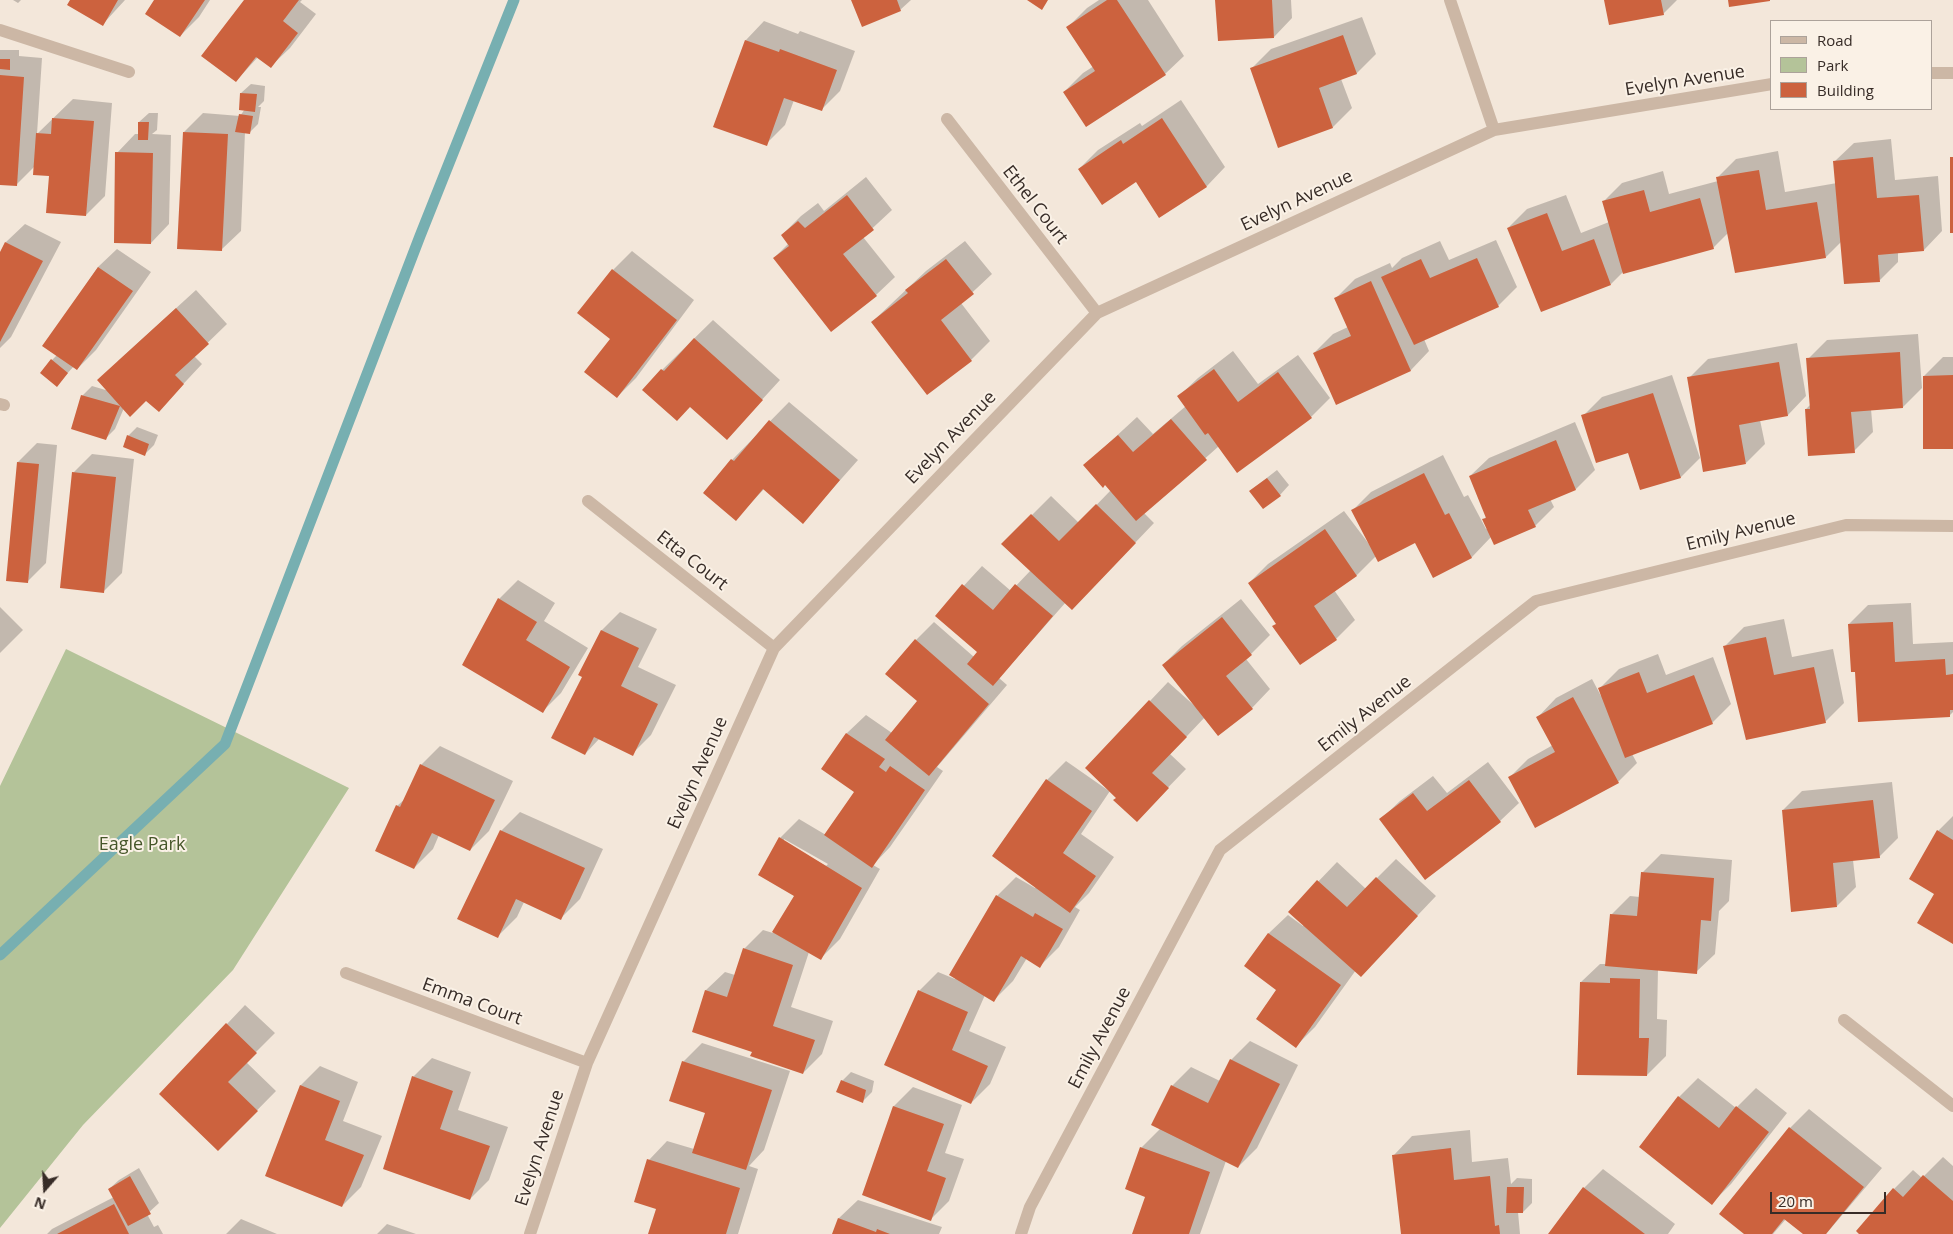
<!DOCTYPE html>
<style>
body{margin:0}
#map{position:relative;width:1953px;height:1234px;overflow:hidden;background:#f3e7da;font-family:"Open Sans",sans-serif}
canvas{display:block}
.legend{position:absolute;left:1770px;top:20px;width:162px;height:90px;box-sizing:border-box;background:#faf1e6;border:1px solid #aca29a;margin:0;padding:6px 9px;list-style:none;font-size:15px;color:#372c27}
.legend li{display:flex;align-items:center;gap:10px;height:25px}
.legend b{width:25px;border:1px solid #aca29a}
.north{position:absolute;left:20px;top:1164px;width:50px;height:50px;-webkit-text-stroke:4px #faf1e6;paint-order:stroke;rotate:199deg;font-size:14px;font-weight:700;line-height:20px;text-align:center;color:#372c27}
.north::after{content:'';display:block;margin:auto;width:18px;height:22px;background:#372c27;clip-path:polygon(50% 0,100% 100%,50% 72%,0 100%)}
.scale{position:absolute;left:1770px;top:1192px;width:116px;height:22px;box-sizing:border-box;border:2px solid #372c27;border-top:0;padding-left:6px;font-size:15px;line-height:18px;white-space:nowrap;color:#372c27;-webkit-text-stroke:4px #faf1e6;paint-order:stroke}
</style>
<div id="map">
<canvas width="1953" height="1234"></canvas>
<ul class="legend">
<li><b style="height:6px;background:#ccb7a5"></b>Road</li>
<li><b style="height:14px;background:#b4c399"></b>Park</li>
<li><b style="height:14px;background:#cc623e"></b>Building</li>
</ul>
<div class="north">N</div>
<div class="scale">20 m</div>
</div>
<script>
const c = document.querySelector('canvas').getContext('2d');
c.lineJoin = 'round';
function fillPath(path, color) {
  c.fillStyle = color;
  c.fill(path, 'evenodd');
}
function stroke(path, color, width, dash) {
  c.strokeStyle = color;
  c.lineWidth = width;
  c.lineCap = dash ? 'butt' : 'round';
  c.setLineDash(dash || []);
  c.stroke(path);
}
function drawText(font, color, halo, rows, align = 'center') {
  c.font = font + ' "Open Sans",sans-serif';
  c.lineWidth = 4;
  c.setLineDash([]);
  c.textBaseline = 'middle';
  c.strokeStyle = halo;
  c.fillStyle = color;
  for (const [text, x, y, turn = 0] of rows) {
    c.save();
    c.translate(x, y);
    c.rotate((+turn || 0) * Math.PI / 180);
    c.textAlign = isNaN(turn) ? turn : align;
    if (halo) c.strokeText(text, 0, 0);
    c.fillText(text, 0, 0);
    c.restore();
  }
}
const green = new Path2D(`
 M66,649L349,788L233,970L83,1125L0,1228V786Z`);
const shadow = new Path2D(`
 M13,0H21L18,3Z
 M71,0H125L103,24Z
 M155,0H210L199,17L180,36Z
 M245,0H302L300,2L316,14L290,48L271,66L258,57L236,81Z
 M853,0H911L900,10Z
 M1099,0H1148L1184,56L1165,74L1064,92L1083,73L1094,66L1068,27L1087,8Z
 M1216,0H1291L1292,18L1274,37Z
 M1605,0H1677L1663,14Z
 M1362,17L1376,54L1357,73L1341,79L1352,108L1333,127L1279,146L1252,68L1271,49Z
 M764,21L798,34L800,31L855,51L840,91L821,110L794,100L785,125L766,144L746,40Z
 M0,50H19V56L42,58L37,134L73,99L112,103L105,196L86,215L50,175L35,166L16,185L0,184Z
 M251,84L265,86L264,101L258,107H261L258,124L249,133L245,132L241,231L222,249L184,132L203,113L240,116L245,109L241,93Z
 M1181,100L1225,167L1207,186L1160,216L1136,181L1079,169L1098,150L1140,123L1142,126Z
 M149,113H158L157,130L152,134L171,135L169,224L151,243L117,153L135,134H139V122Z
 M1891,139L1895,180L1938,176L1942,231L1924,250L1898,252V262L1880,280L1842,241L1826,257L1736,272L1729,232L1713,248L1624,271L1611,284L1508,228L1527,209L1566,195L1581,233L1609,222L1603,202L1622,183L1663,171L1669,194L1718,181L1717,178L1736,159L1778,151L1785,192L1837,183L1835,161L1854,143Z
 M866,177L892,210L863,237L895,277L876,295L774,258L789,243L782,235L801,216L818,203L824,211Z
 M25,224L61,242L11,337L0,348V254L6,242Z
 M1496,240L1517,287L1498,306L1424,339L1429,351L1411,370L1337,404L1314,353L1333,334L1348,327L1336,298L1355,279L1390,263L1392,268L1402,258L1440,241L1449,260Z
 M965,241L992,274L961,303L990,341L971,360L928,393L872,322L926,271Z
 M117,249L151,272L96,350L77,369L74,366L57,385L52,360L57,355L44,346L98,267Z
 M632,251L694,300L636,378L617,397L611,339L579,313L613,270Z
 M196,290L227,324L194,356L202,364L159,410L146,400L124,408L115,429L106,438L82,396L92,386L109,391L118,361Z
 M713,320L780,380L727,438L662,370Z
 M1918,334L1922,388L1903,407L1871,409L1873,432L1854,451L1806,409L1811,404L1808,359L1827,340Z
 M1797,343L1806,396L1788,415L1760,420L1765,444L1746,463L1689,378L1708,359Z
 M1233,351L1258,384L1298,355L1330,398L1311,417L1219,446L1144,513L1154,523L1091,589L1066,602L999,678L1007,685L937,767L943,771L890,847L873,865L880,869L840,939L821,958L809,952L791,1007L833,1021L822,1054L803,1073L753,1051L694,1031L706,990L725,972L735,975L744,949L763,930L773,933L795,895L780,838L799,819L826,835L856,792L822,769L847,733L866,715L892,733L919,700L916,640L934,622L974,657L978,652L936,616L982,566L1011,591L1031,570L1003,544L1051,496L1079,523L1111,490L1085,465L1137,417L1153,434L1186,406L1179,396L1198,378ZM784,839L828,864L826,866L784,842Z
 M1943,357H1953V447L1924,376Z
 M1672,375L1700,458L1681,477L1641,488L1629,452L1583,416L1602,397Z
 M789,402L858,460L803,522L764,489L736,519L704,492L732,460Z
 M1575,422L1595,470L1576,489L1550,499L1554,507L1535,526L1491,537L1472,557L1434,576L1416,542L1376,556L1357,575L1334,590L1355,620L1336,639L1277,623L1249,583L1268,564L1344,511L1372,548L1353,510L1371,492L1443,455L1464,497L1468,495L1486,529L1488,528L1484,519L1487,516L1470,476L1489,458Z
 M137,427L158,435L154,445L145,454L128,436Z
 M37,443L57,445L46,563L27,582L18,462Z
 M92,454L134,459L122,573L103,592L73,473Z
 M1277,470L1289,485L1280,495L1250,491Z
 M518,580L555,603L544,621L588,648L561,693L543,711L499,599Z
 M1241,599L1270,635L1246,659L1270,689L1252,708L1205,717L1170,754L1186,769L1155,801L1118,798L1110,791L1081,834L1114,857L1089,893L1075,907L1080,910L1059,947L1040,966L1027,958L1013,981L994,1000L985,995L969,1031L1006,1047L990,1084L971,1103L919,991L938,972L955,979L997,896L1016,877L1035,888L1036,887L1047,780L1066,761L1109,791L1150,701L1168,682L1197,708L1163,665L1182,646Z
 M1911,603L1913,644L1953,642V712L1950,715L1856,671L1849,624L1868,605Z
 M0,607L23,630L0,653Z
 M620,612L657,629L638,667L676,685L651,735L632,754L600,738L585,754L583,676L602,630Z
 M1784,619L1792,657L1833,649L1844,703L1825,722L1725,646L1744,627Z
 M1658,654L1666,675L1713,657L1731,704L1712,723L1632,754L1637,763L1618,782L1509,778L1528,759L1553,745L1538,717L1556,698L1592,679L1601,696L1600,688L1619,669Z
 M440,746L513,781L489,831L470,850L439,835L433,849L414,868L397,806L406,798L421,765Z
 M1488,762L1519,803L1500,821L1381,819L1400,801L1433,776L1447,793Z
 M1892,782L1898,838L1879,857L1853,860L1856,887L1837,906L1783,810L1802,791Z
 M520,812L603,849L580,899L561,918L524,902L517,917L498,936L501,831Z
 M1953,816V942L1936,894L1938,831Z
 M1661,854L1732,860L1729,901L1719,911L1715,954L1696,972L1658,969L1657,1019L1667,1020L1666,1056L1647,1075L1581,982L1600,964H1607L1611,915L1630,896L1640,897L1642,873Z
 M1396,859L1436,896L1361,975L1356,970L1315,1027L1296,1046L1278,989L1246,966L1269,933L1288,915L1303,926L1304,924L1290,911L1337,862L1366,889Z
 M245,1005L275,1033L246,1062L276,1091L218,1150L227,1024Z
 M1250,1041L1298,1065L1257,1148L1238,1167L1226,1161L1200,1234H1133L1147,1196L1141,1148L1161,1128L1172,1086L1191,1067L1220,1081L1231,1060Z
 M702,1043L790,1071L764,1150L749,1166L758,1169L738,1234H650L658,1208L649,1160L667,1141L694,1149L707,1112L683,1062Z
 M432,1058L471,1072L458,1110L508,1127L489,1180L470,1199L413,1077Z
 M320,1066L358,1082L343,1121L382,1136L361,1187L342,1206L267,1175L301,1085Z
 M851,1072L874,1081L872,1092L863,1101L842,1081Z
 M1698,1078L1736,1108L1756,1088L1787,1113L1731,1184L1712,1203L1640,1147L1679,1097Z
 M913,1087L962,1105L945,1153L964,1159L949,1201L930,1220L863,1194L894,1106Z
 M1809,1109L1882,1168L1826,1234H1805L1786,1219L1773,1234H1745L1790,1128Z
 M1470,1130L1472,1162L1508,1158L1511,1184L1517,1178L1532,1179V1203L1523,1212H1518L1520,1234H1402L1394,1155L1412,1136Z
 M1943,1157L1953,1166V1234H1861L1894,1189L1913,1170L1922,1178Z
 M139,1168L159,1203L147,1214L154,1227L158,1225L163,1234H47L52,1229L114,1197L109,1189L119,1180Z
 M1603,1169L1675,1224L1668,1234H1550L1584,1188Z
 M858,1200L942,1227L939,1234H833L839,1218Z
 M241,1219L277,1234H226Z
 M387,1224L416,1234H377Z`);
const stream = new Path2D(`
 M0,955L225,744L420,236L514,0`);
const building = new Path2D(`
 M70,0H118L103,26L67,5Z
 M154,0H205L180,37L145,14Z
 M244,0H299L283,21L298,33L271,68L256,57L236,82L201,56Z
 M851,0H897L901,11L862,27Z
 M1027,0H1048L1042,10Z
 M1107,0H1117L1166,75L1086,127L1063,92L1095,71L1066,27Z
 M1215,0H1272L1274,38L1218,41Z
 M1604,0H1661L1664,15L1609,25Z
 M1728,0H1770V1L1729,7Z
 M1343,35L1357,74L1319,88L1333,128L1278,148L1250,68Z
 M745,40L779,52L780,49L837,70L822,111L784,98L767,146L713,127Z
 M0,59H10V70L0,69Z
 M0,75L24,77L17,186L0,185Z
 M240,93L257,94L255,112L239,110Z
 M239,114L253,116L250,134L235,132Z
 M52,118L94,121L86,216L46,213L49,176L33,175L36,133L51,134Z
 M1162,118L1207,187L1159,218L1136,182L1102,205L1078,169L1121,140L1123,144Z
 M138,122H149L148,140H138Z
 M183,132L228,134L222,251L177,249Z
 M115,152L153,153L151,244L114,243Z
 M1873,157L1877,198L1919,195L1924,251L1878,255L1880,282L1844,284L1833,161Z
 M1950,157H1953V233H1950Z
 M1759,170L1766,210L1817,202L1826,258L1735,273L1716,177Z
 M1644,190L1650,212L1700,198L1714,249L1623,274L1602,201Z
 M847,195L874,230L843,254L877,296L831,332L773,258L789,246L781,235L798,221L805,228Z
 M1547,213L1562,251L1594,239L1611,285L1541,312L1507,228Z
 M5,242L43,261L0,342V252Z
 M1477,258L1499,307L1414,345L1381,277L1421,259L1430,278Z
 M946,259L974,294L941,320L972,361L927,395L871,322L908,293L905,290Z
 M98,267L133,291L77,370L42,346Z
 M612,269L677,320L617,398L584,372L610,339L577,313Z
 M1371,281L1411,371L1336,405L1313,353L1351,336L1334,298Z
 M176,308L209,344L175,375L184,384L159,412L146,401L130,417L97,380Z
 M694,338L763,400L727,440L690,407L677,421L642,390L661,369L664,371Z
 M1900,352L1903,408L1851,412L1855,453L1808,456L1805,409H1810L1806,358Z
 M51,359L68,373L57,387L40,373Z
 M1779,362L1788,416L1739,425L1746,464L1703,472L1687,377Z
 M1214,369L1238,402L1278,372L1312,418L1237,473L1208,433L1205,435L1177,396Z
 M1953,375V449H1923V376Z
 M1653,393L1681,478L1640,490L1628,453L1596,463L1581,415Z
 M81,395L120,406L106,440L71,429Z
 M1171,419L1207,460L1136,521L1105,485L1103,488L1083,465L1118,435L1133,452Z
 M769,420L840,480L803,524L763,489L736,521L703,493L731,459L734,461Z
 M127,435L149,444L145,456L123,447Z
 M1556,440L1576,490L1528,510L1536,527L1494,545L1482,519L1486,518L1469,476Z
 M17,462L39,464L28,583L6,581Z
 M72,472L116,477L104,593L60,588Z
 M1424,473L1445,515L1449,513L1472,558L1433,578L1415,543L1378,562L1351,510Z
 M1267,478L1281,496L1263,509L1249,491Z
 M1096,504L1136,543L1072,610L1001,544L1031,514L1059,541Z
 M1325,529L1357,576L1314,606L1337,640L1300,665L1272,626L1276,624L1248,583Z
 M962,584L993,610L1015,584L1053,616L993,686L967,664L977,652L935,616Z
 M498,598L537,622L526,640L570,667L543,713L462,665Z
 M1222,617L1252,655L1226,676L1253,709L1218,736L1162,665Z
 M1893,622L1895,662L1945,659L1946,675L1953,674V710H1950V717L1858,722L1855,672H1851L1848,624Z
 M601,630L639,648L621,686L658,704L633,756L594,737L585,755L551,738L582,677L578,675Z
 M1766,637L1774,675L1814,667L1826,723L1746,740L1723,646Z
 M915,639L989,704L929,776L885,740L917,701L885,674Z
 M1639,672L1647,693L1694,675L1713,724L1625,758L1598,688Z
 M1573,697L1619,783L1535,828L1508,777L1555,752L1536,717Z
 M1149,700L1187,737L1152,773L1169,788L1137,822L1113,800L1116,798L1085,768Z
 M846,733L885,759L879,767L886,772L890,766L925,790L872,868L824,835L854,792L821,769Z
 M420,764L495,800L470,851L432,833L414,869L375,851L396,805L400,807Z
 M1046,779L1092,811L1063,853L1096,876L1070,913L992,856Z
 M1469,780L1501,822L1425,880L1379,819L1413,793L1427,811Z
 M1873,800L1880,858L1833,863L1837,907L1791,912L1782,810Z
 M500,830L585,868L561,920L516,899L498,938L457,919Z
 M1937,830L1953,840V944L1917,923L1934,894L1909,879Z
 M779,837L862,888L821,960L772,932L794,896L758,875Z
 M1641,872L1714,878L1711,921L1701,920L1697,974L1605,966L1610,914L1637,916Z
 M1376,877L1418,916L1361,977L1288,912L1317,880L1347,907Z
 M996,895L1033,917L1035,913L1063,929L1040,968L1021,956L994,1002L949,975Z
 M1268,933L1341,985L1296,1048L1256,1019L1276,990L1244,966Z
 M743,948L793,965L773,1026L815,1040L803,1074L750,1056L752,1052L692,1032L705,990L727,997Z
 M1610,978L1640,979L1639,1038H1649L1647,1076L1577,1075L1580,982L1610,983Z
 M918,990L968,1012L952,1050L988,1066L971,1104L884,1065Z
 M226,1023L257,1053L228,1082L258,1111L218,1151L159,1094Z
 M1230,1059L1280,1084L1238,1168L1151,1125L1171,1085L1208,1103Z
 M682,1061L772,1090L746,1170L692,1153L705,1113L669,1101Z
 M412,1076L453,1091L440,1129L490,1146L470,1200L383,1169Z
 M841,1080L866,1090L863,1103L836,1092Z
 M300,1085L340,1101L325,1140L364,1155L342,1207L265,1176Z
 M1678,1096L1719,1128L1736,1106L1769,1132L1712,1205L1639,1147Z
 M893,1106L944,1124L927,1171L946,1178L931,1221L862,1195Z
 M1789,1127L1864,1187L1826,1234H1803L1784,1219L1772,1234H1744L1719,1214Z
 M1140,1147L1210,1172L1189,1234H1132L1145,1197L1125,1189Z
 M1451,1148L1454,1180L1490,1176L1495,1226L1499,1225L1500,1234H1401L1392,1155Z
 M647,1159L740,1188L726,1234H648L656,1209L634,1202Z
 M1923,1175L1953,1201V1234H1859L1856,1231L1893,1188L1903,1197Z
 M130,1176L151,1214L128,1226L108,1189Z
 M1507,1187H1524L1523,1213H1506Z
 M1583,1187L1645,1234H1548Z
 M114,1204L129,1234H57Z
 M838,1218L876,1232L877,1229L890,1234H832Z`);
const minor = new Path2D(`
 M1450,0L1494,130
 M0,30L129,72
 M1932,73H1953
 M947,119L1097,313
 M0,404L4,405
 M588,501L774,648
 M346,973L587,1063
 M1844,1020L1953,1106
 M530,1234L587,1063L774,648L1097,313L1494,130L1772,84
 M1021,1234L1030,1207L1220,850L1536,601L1846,525L1953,526`);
const streetNames = [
 ["Evelyn Avenue",1685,81,-9],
 ["Evelyn Avenue",1297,201,-25],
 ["Ethel Court",1035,205,52],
 ["Evelyn Avenue",951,438,-46],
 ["Emily Avenue",1741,532,-14],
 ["Etta Court",692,561,38],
 ["Emily Avenue",1365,714,-38],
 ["Evelyn Avenue",698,773,-66],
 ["Emma Court",472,1002,20],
 ["Emily Avenue",1100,1038,-62],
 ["Evelyn Avenue",540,1148,-72]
];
const parkNames = [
 ["Eagle Park",142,845]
];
fillPath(green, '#b4c399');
fillPath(shadow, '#0003');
stroke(stream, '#77afb1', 11);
fillPath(building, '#cc623e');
stroke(minor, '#ccb7a5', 12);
drawText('18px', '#372c27', '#faf1e6', streetNames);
drawText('18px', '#455629', '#faf1e6', parkNames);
</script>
